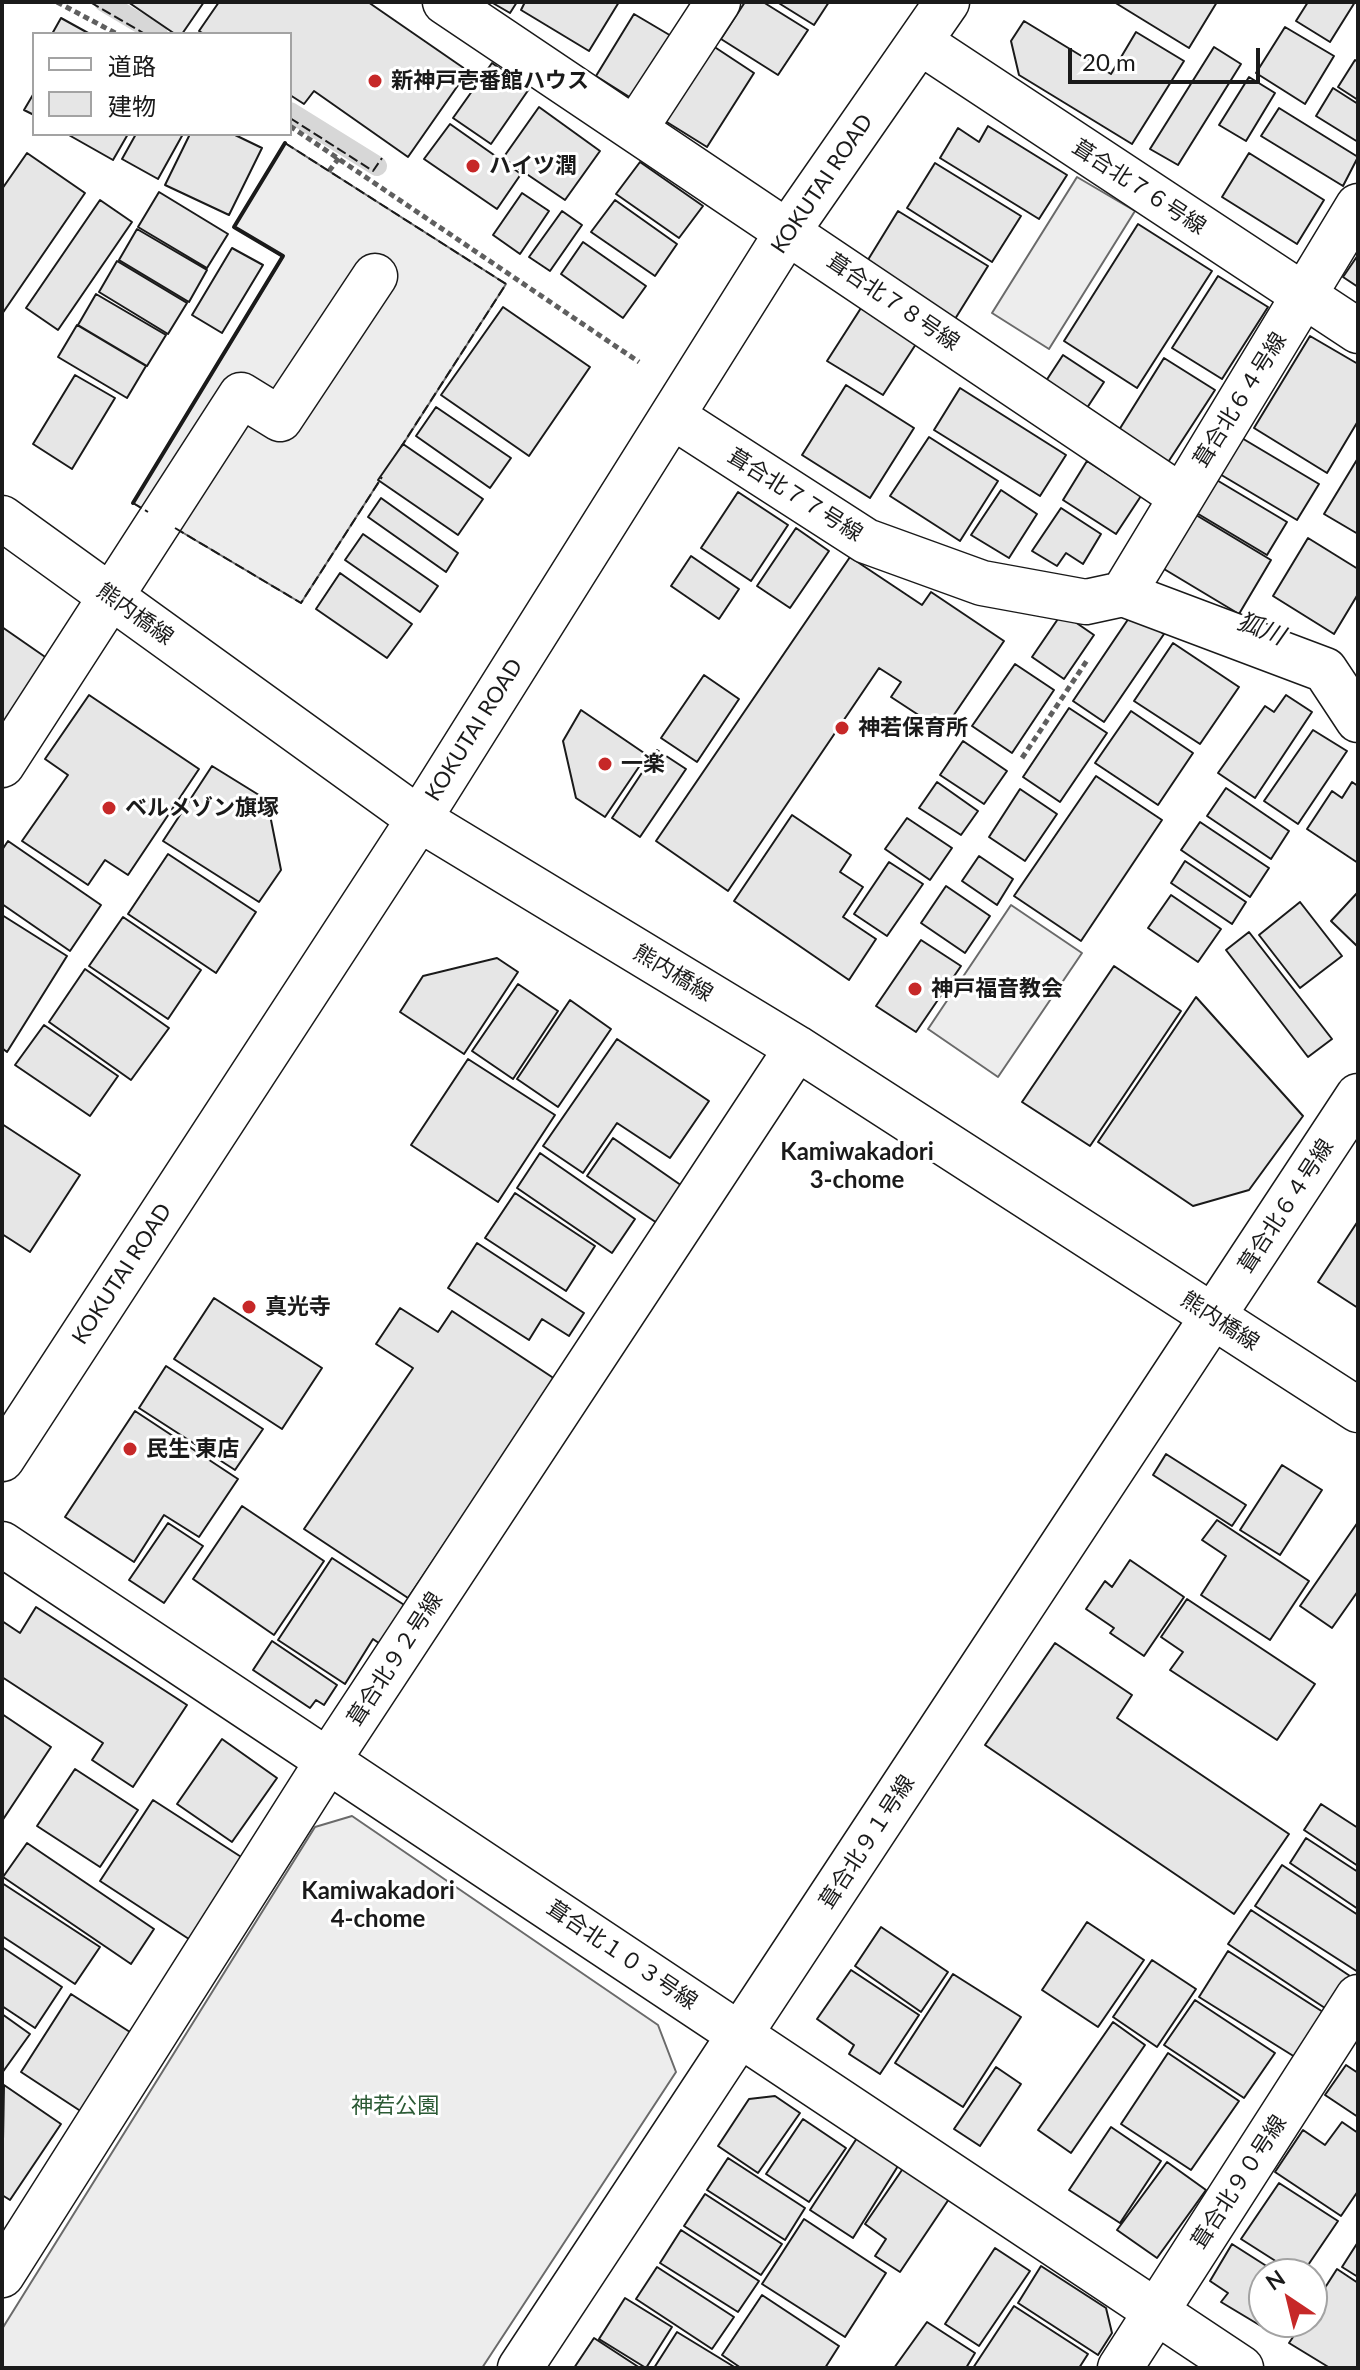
<!DOCTYPE html>
<meta charset="utf-8">
<style>
body{margin:0}
#map{position:relative;width:1360px;height:2370px;overflow:hidden;background:#fff;font-family:Lato,"Noto Sans JP",sans-serif}
canvas{display:block}
.frame{position:absolute;inset:0;border:4px solid #1a1a1a;pointer-events:none}
.legend{position:absolute;left:32px;top:32px;width:260px;height:104px;box-sizing:border-box;background:#fff;border:2px solid #a3a3a3;margin:0;padding:10px 14px;list-style:none;font-size:24px;color:#1a1a1a}
.legend li{display:flex;align-items:center;gap:16px;height:40px}
.legend b{width:40px;border:2px solid #a3a3a3}
.north{position:absolute;left:1248px;top:2258px;width:80px;height:80px;box-sizing:border-box;background:#fff;border:2px solid #a3a3a3;border-radius:50%;rotate:325deg;font-size:22px;font-weight:700;line-height:32px;text-align:center;color:#1a1a1a}
.north::after{content:'';display:block;margin:auto;width:28px;height:36px;background:#c62828;clip-path:polygon(50% 0,100% 100%,50% 72%,0 100%)}
.scale{position:absolute;left:1068px;top:48px;width:192px;height:36px;box-sizing:border-box;border:4px solid #1a1a1a;border-top:0;padding-left:10px;font-size:24px;line-height:28px;white-space:nowrap;color:#1a1a1a;-webkit-text-stroke:6px #fff;paint-order:stroke}
</style>
<div id="map">
<canvas width="1360" height="2370"></canvas>
<div class="frame"></div>
<ul class="legend">
<li><b style="height:10px;background:#fff"></b>道路</li>
<li><b style="height:22px;background:#e6e6e6"></b>建物</li>
</ul>
<div class="north">N</div>
<div class="scale">20 m</div>
</div>
<script>
const c = document.querySelector('canvas').getContext('2d');
c.lineJoin = 'round';
function fillPath(path, color) {
  c.fillStyle = color;
  c.fill(path, 'evenodd');
}
function stroke(path, color, width, dash) {
  c.strokeStyle = color;
  c.lineWidth = width;
  c.lineCap = dash ? 'butt' : 'round';
  c.setLineDash(dash || []);
  c.stroke(path);
}
function drawText(font, color, halo, rows, align = 'center') {
  c.font = font + ' Lato,"Noto Sans JP",sans-serif';
  c.lineWidth = 6;
  c.setLineDash([]);
  c.textBaseline = 'middle';
  c.strokeStyle = halo;
  c.fillStyle = color;
  for (const [text, x, y, turn = 0] of rows) {
    c.save();
    c.translate(x, y);
    c.rotate((+turn || 0) * Math.PI / 180);
    c.textAlign = isNaN(turn) ? turn : align;
    if (halo) c.strokeText(text, 0, 0);
    c.fillText(text, 0, 0);
    c.restore();
  }
}
const built = new Path2D(`
 M285,143L506,284L301,603L133,503L283,257L234,227Z
 M1077,177L1135,211L1049,349L992,313Z
 M1011,905L1082,953L998,1077L928,1029Z
 M352,1816L658,2025L676,2072L482,2368H2V2329L315,1827Z`);
const stream = new Path2D(`
 M104,2L158,34
 M290,112L377,166`);
const building = new Path2D(`
 M128,2H204L182,34H175Z
 M219,2H368L468,71L408,157L314,91L304,104L290,95V34H204L199,31Z
 M491,2H517L510,13Z
 M525,2H619L589,51L521,10Z
 M745,2H763L808,30L778,75L721,39Z
 M777,2H829L814,25Z
 M1114,2H1217L1189,48Z
 M1308,2H1355L1330,42L1296,21Z
 M634,14L678,40L639,103L596,76Z
 M61,18L90,34H52Z
 M1024,21L1111,74L1136,32L1184,61L1132,144L1019,75L1011,41Z
 M1285,27L1334,56L1305,104L1256,73Z
 M710,44L754,73L707,147L662,119Z
 M1214,47L1241,64L1178,165L1150,149Z
 M1355,60L1358,62V100L1338,87Z
 M492,63L529,89L491,144L453,118Z
 M1249,77L1275,93L1246,141L1219,125Z
 M1333,88L1358,104V142L1316,116Z
 M34,93V115L24,110Z
 M539,107L600,151L565,200L503,158Z
 M1279,108L1358,157L1343,186L1261,136Z
 M450,124L521,174L497,209L424,159Z
 M988,126L1067,175L1039,219L940,158L958,128L979,142Z
 M67,134H128L113,160Z
 M136,134H183L158,179L122,159Z
 M190,134H233L262,148L229,215L165,185Z
 M27,153L85,193L2,314V189Z
 M1249,153L1324,200L1297,244L1222,197Z
 M640,162L703,206L679,238L616,194Z
 M935,163L1021,216L992,262L907,208Z
 M159,192L228,234L207,268L138,227Z
 M522,193L549,211L520,254L493,235Z
 M100,200L132,222L58,330L26,308Z
 M615,200L677,244L655,276L591,232Z
 M562,211L582,225L550,271L529,257Z
 M898,211L988,266L955,319L866,263Z
 M1138,224L1212,271L1137,388L1064,341Z
 M137,229L207,270L189,302L119,260Z
 M583,242L646,286L623,318L561,274Z
 M232,248L263,265L222,333L192,315Z
 M1358,255V287L1343,277Z
 M117,261L187,303L168,334L99,292Z
 M1218,276L1268,307L1222,379L1172,348Z
 M96,294L166,335L147,366L78,325Z
 M503,307L590,367L529,456L441,395Z
 M861,308L916,344L883,395L827,361Z
 M77,325L146,366L127,398L58,357Z
 M1310,336L1358,364V421L1327,473L1254,428Z
 M1063,355L1104,382L1085,411L1044,384Z
 M1164,358L1215,390L1163,470L1114,438Z
 M75,375L115,398L72,469L33,444Z
 M846,385L914,428L870,498L802,455Z
 M960,388L1066,455L1040,496L934,430Z
 M436,407L511,458L490,488L416,436Z
 M1235,434L1319,484L1297,520L1213,470Z
 M929,437L998,481L960,541L890,496Z
 M403,444L483,499L458,535L378,480Z
 M1358,458V534L1324,514Z
 M1087,461L1141,496L1116,534L1063,500Z
 M1215,479L1287,522L1267,555L1195,512Z
 M1001,490L1037,514L1009,558L971,535Z
 M738,492L788,525L751,581L701,548Z
 M381,498L458,553L446,572L368,517Z
 M1061,508L1101,534L1083,564L1066,553L1057,566L1032,551Z
 M1186,509L1271,560L1239,614L1154,563Z
 M796,528L829,551L790,608L757,586Z
 M363,534L438,586L420,612L345,560Z
 M1308,538L1358,569V594L1334,634L1273,596Z
 M691,556L739,589L719,619L671,586Z
 M850,557L922,605L931,592L1004,641L943,731L891,697L901,682L879,668L728,891L656,841Z
 M340,573L412,624L387,658L316,609Z
 M1133,612L1164,634L1104,722L1073,701Z
 M1062,613L1094,635L1064,679L1032,657Z
 M2,627L51,661L2,733Z
 M1173,643L1239,687L1200,744L1134,701Z
 M1015,664L1054,690L1012,753L972,726Z
 M704,675L739,699L697,762L661,738Z
 M89,695L199,769L128,875L105,860L88,885L22,841L68,775L45,759Z
 M1286,695L1312,712L1255,798L1218,773L1265,706L1274,712Z
 M1069,708L1107,733L1060,802L1023,777Z
 M581,710L647,755L605,817L576,798L563,741Z
 M1131,711L1193,753L1158,805L1095,763Z
 M1313,730L1347,751L1298,824L1264,801Z
 M963,741L1007,771L984,804L940,775Z
 M657,750L686,769L640,837L612,818Z
 M212,766L267,800L281,870L259,902L163,841Z
 M1096,776L1162,820L1081,941L1014,896Z
 M937,782L978,811L961,835L919,808Z
 M1352,782L1358,786V863L1307,829L1332,791L1342,798Z
 M1226,788L1289,831L1271,859L1207,816Z
 M1020,789L1057,814L1025,861L989,837Z
 M792,815L851,855L840,872L863,887L843,917L876,939L849,980L734,901Z
 M907,818L952,848L930,880L885,849Z
 M1200,822L1269,868L1250,897L1181,850Z
 M8,841L101,905L70,951L2,904V850Z
 M168,854L256,912L216,973L128,914Z
 M979,856L1013,879L997,905L962,881Z
 M1185,861L1246,902L1232,924L1171,883Z
 M889,862L923,884L887,936L854,914Z
 M946,886L990,916L965,953L921,923Z
 M1358,892V947L1331,921Z
 M1171,895L1221,929L1198,962L1148,928Z
 M1300,902L1342,956L1300,988L1259,935Z
 M2,915L67,956L7,1052L2,1048Z
 M123,917L201,970L168,1019L89,966Z
 M1249,932L1332,1039L1308,1057L1226,950Z
 M921,940L961,966L916,1032L876,1006Z
 M497,958L518,972L464,1054L400,1012L423,976Z
 M1114,966L1181,1011L1090,1146L1022,1102Z
 M85,969L169,1028L131,1080L49,1022Z
 M518,984L558,1011L513,1079L472,1051Z
 M1196,997L1303,1116L1249,1190L1193,1206L1098,1142Z
 M570,1000L611,1029L558,1107L517,1079Z
 M44,1025L118,1076L90,1116L15,1065Z
 M617,1039L709,1101L670,1158L617,1123L583,1173L543,1146Z
 M468,1059L555,1115L498,1202L411,1145Z
 M2,1124L80,1175L30,1252L2,1234Z
 M613,1138L685,1188L660,1225L587,1176Z
 M540,1153L635,1219L612,1253L517,1188Z
 M515,1193L595,1246L566,1291L485,1238Z
 M1358,1221V1308L1318,1282Z
 M477,1243L584,1313L569,1336L542,1319L529,1340L448,1288Z
 M214,1298L322,1368L282,1429L174,1359Z
 M400,1308L438,1332L452,1311L555,1379L408,1598L304,1529L413,1368L376,1344Z
 M166,1366L263,1429L235,1470L139,1408Z
 M135,1411L238,1479L199,1537L164,1515L134,1562L65,1517Z
 M1166,1454L1246,1505L1232,1526L1153,1475Z
 M1282,1465L1322,1490L1280,1555L1240,1530Z
 M242,1506L324,1561L274,1635L193,1579Z
 M1217,1520L1309,1581L1270,1640L1201,1595L1226,1556L1202,1540Z
 M1358,1522V1591L1332,1628L1300,1606Z
 M168,1523L203,1546L164,1603L129,1580Z
 M332,1558L415,1612L390,1651L373,1639L345,1684L278,1640Z
 M1130,1560L1184,1597L1144,1656L1110,1633L1114,1628L1086,1609L1105,1581L1112,1587Z
 M1187,1599L1315,1684L1277,1740L1170,1670L1183,1652L1161,1637Z
 M36,1607L187,1705L133,1787L92,1760L103,1743L2,1677V1621L20,1633Z
 M272,1641L337,1685L324,1705L316,1700L310,1708L253,1670Z
 M1055,1643L1132,1695L1117,1718L1289,1834L1234,1914L985,1745Z
 M2,1714L51,1747L2,1821Z
 M222,1739L277,1778L232,1842L177,1804Z
 M75,1769L138,1810L100,1867L37,1826Z
 M153,1800L249,1862L195,1943L100,1881Z
 M1321,1804L1358,1828V1866L1304,1830Z
 M1306,1838L1358,1872V1909L1290,1863Z
 M27,1843L154,1929L131,1964L3,1877Z
 M1282,1865L1358,1915V1972L1255,1906Z
 M2,1883L100,1947L75,1984L2,1936Z
 M1251,1910L1356,1980L1334,2014L1228,1944Z
 M1087,1922L1144,1960L1098,2027L1042,1990Z
 M881,1927L948,1972L921,2012L855,1966Z
 M2,1947L62,1987L35,2028L2,2006Z
 M1228,1951L1323,2012L1295,2057L1199,1997Z
 M1152,1960L1196,1989L1157,2047L1113,2017Z
 M851,1970L919,2015L880,2074L849,2054L854,2045L817,2019Z
 M953,1974L1021,2017L963,2107L895,2063Z
 M71,1994L133,2034L82,2112L21,2072Z
 M1195,2000L1275,2053L1244,2098L1164,2045Z
 M2,2014L30,2034L2,2073Z
 M1113,2022L1145,2045L1071,2153L1038,2130Z
 M1168,2053L1239,2101L1191,2170L1121,2124Z
 M1346,2065L1358,2073V2117L1325,2095Z
 M996,2067L1021,2084L980,2146L954,2129Z
 M4,2085L61,2124L10,2200L2,2195Z
 M775,2096L800,2113L758,2173L718,2146L749,2099Z
 M803,2119L846,2148L809,2202L766,2174Z
 M1342,2122L1358,2133V2191L1341,2216L1275,2172L1303,2130L1325,2145Z
 M1111,2127L1161,2161L1120,2223L1069,2190Z
 M857,2138L898,2166L853,2238L810,2210Z
 M728,2158L805,2208L785,2240L707,2190Z
 M1167,2162L1206,2190L1157,2258L1117,2230Z
 M904,2167L949,2199L900,2272L875,2256L886,2239L865,2224Z
 M1279,2183L1338,2221L1302,2274H1296L1241,2239Z
 M705,2194L782,2244L761,2275L684,2226Z
 M804,2219L886,2273L845,2337L762,2284Z
 M681,2230L759,2281L738,2312L660,2263Z
 M1358,2242V2277L1342,2267Z
 M1232,2244L1279,2274H1264V2322L1261,2326L1221,2302L1228,2293L1210,2281Z
 M995,2248L1030,2271L979,2346L945,2324Z
 M1041,2266L1106,2308L1112,2333L1098,2355L1018,2303Z
 M657,2267L734,2317L712,2349L636,2299Z
 M1337,2269L1358,2283V2368H1330L1289,2343L1303,2322H1312V2308Z
 M762,2295L839,2346L825,2368H741L722,2355Z
 M625,2298L672,2327L646,2368L599,2339Z
 M1014,2306L1088,2354L1079,2368H973Z
 M927,2322L975,2353L966,2368H894Z
 M677,2332L736,2368H654Z
 M594,2338L640,2368H574Z`);
const path = new Path2D(`
 M57,2L117,34
 M290,126L639,362
 M329,171L339,158
 M1022,758L1088,659`);
const minor = new Path2D(`
 M445,2L1180,496
 M920,42L1358,331
 M635,129L718,2
 M672,416L866,541L982,583L1086,602L1123,594L1325,670L1358,720
 M2,518L419,819L797,1048L1358,1410
 M1123,594L1358,206
 M2,765L241,395L280,419L375,276
 M2,1459L419,819L788,231L947,2
 M2,1544L1241,2368
 M2,2275L329,1759L797,1048
 M520,2368L1358,1096
 M1120,2368L1358,1997`);
const fence = new Path2D(`
 M90,2L145,34
 M290,118L373,171L382,158
 M285,143L506,284L401,447
 M133,503L148,512
 M175,528L301,603L382,477`);
const wall = new Path2D(`
 M133,503L283,256L234,227L285,143`);
const markers = [
 [375,81,8,"#c62828"],
 [473,166,8,"#c62828"],
 [842,728,8,"#c62828"],
 [605,764,8,"#c62828"],
 [109,808,8,"#c62828"],
 [915,989,8,"#c62828"],
 [249,1307,8,"#c62828"],
 [130,1449,8,"#c62828"]
];
const poiNames = [
 ["新神戸壱番館ハウス",391,81],
 ["ハイツ潤",489,166],
 ["神若保育所",858,728],
 ["一楽",621,764],
 ["ベルメゾン旗塚",125,808],
 ["神戸福音教会",931,989],
 ["真光寺",265,1307],
 ["民生 東店",146,1449]
];
const streetNames = [
 ["KOKUTAI ROAD",822,184,-56],
 ["葺合北７６号線",1139,187,33],
 ["葺合北７８号線",893,302,34],
 ["葺合北６４号線",1240,400,-58],
 ["葺合北７７号線",795,495,32],
 ["熊内橋線",135,614,36],
 ["KOKUTAI ROAD",474,730,-58],
 ["熊内橋線",673,973,31],
 ["葺合北６４号線",1286,1206,-57],
 ["KOKUTAI ROAD",122,1274,-57],
 ["熊内橋線",1220,1321,33],
 ["葺合北９２号線",395,1659,-57],
 ["葺合北９１号線",867,1842,-57],
 ["葺合北１０３号線",622,1955,34],
 ["葺合北９０号線",1239,2182,-57]
];
const parkNames = [
 ["神若公園",395,2106]
];
const waterNames = [
 ["狐川",1261,629,21]
];
const neighbourhoodNames = [
 ["Kamiwakadori",857,1152],
 ["3-chome",857,1180],
 ["Kamiwakadori",378,1891],
 ["4-chome",378,1919]
];
fillPath(built, '#ededed');
stroke(built, '#6a6a6a', 2);
stroke(stream, '#d7d7d7', 20);
fillPath(building, '#e6e6e6');
stroke(building, '#1a1a1a', 2);
stroke(minor, '#1a1a1a', 47);
stroke(path, '#5f5f5f', 5, [6, 4]);
stroke(minor, '#fff', 44);
stroke(fence, '#1a1a1a', 2, [10, 4]);
stroke(wall, '#1a1a1a', 4);
for (const [x, y, r, color] of markers) {
  const dot = new Path2D();
  dot.arc(x, y, r, 0, 2 * Math.PI);
  c.fillStyle = color;
  c.fill(dot);
  stroke(dot, '#fff', 3);
}
drawText('bold 22px', '#1a1a1a', '#fff', poiNames, 'left');
drawText('22px', '#1a1a1a', '#fff', streetNames);
drawText('22px', '#2b5a34', '#fff', parkNames);
drawText('italic 24px', '#1a1a1a', '#fff', waterNames);
drawText('bold 24px', '#1a1a1a', '#fff', neighbourhoodNames);
</script>
